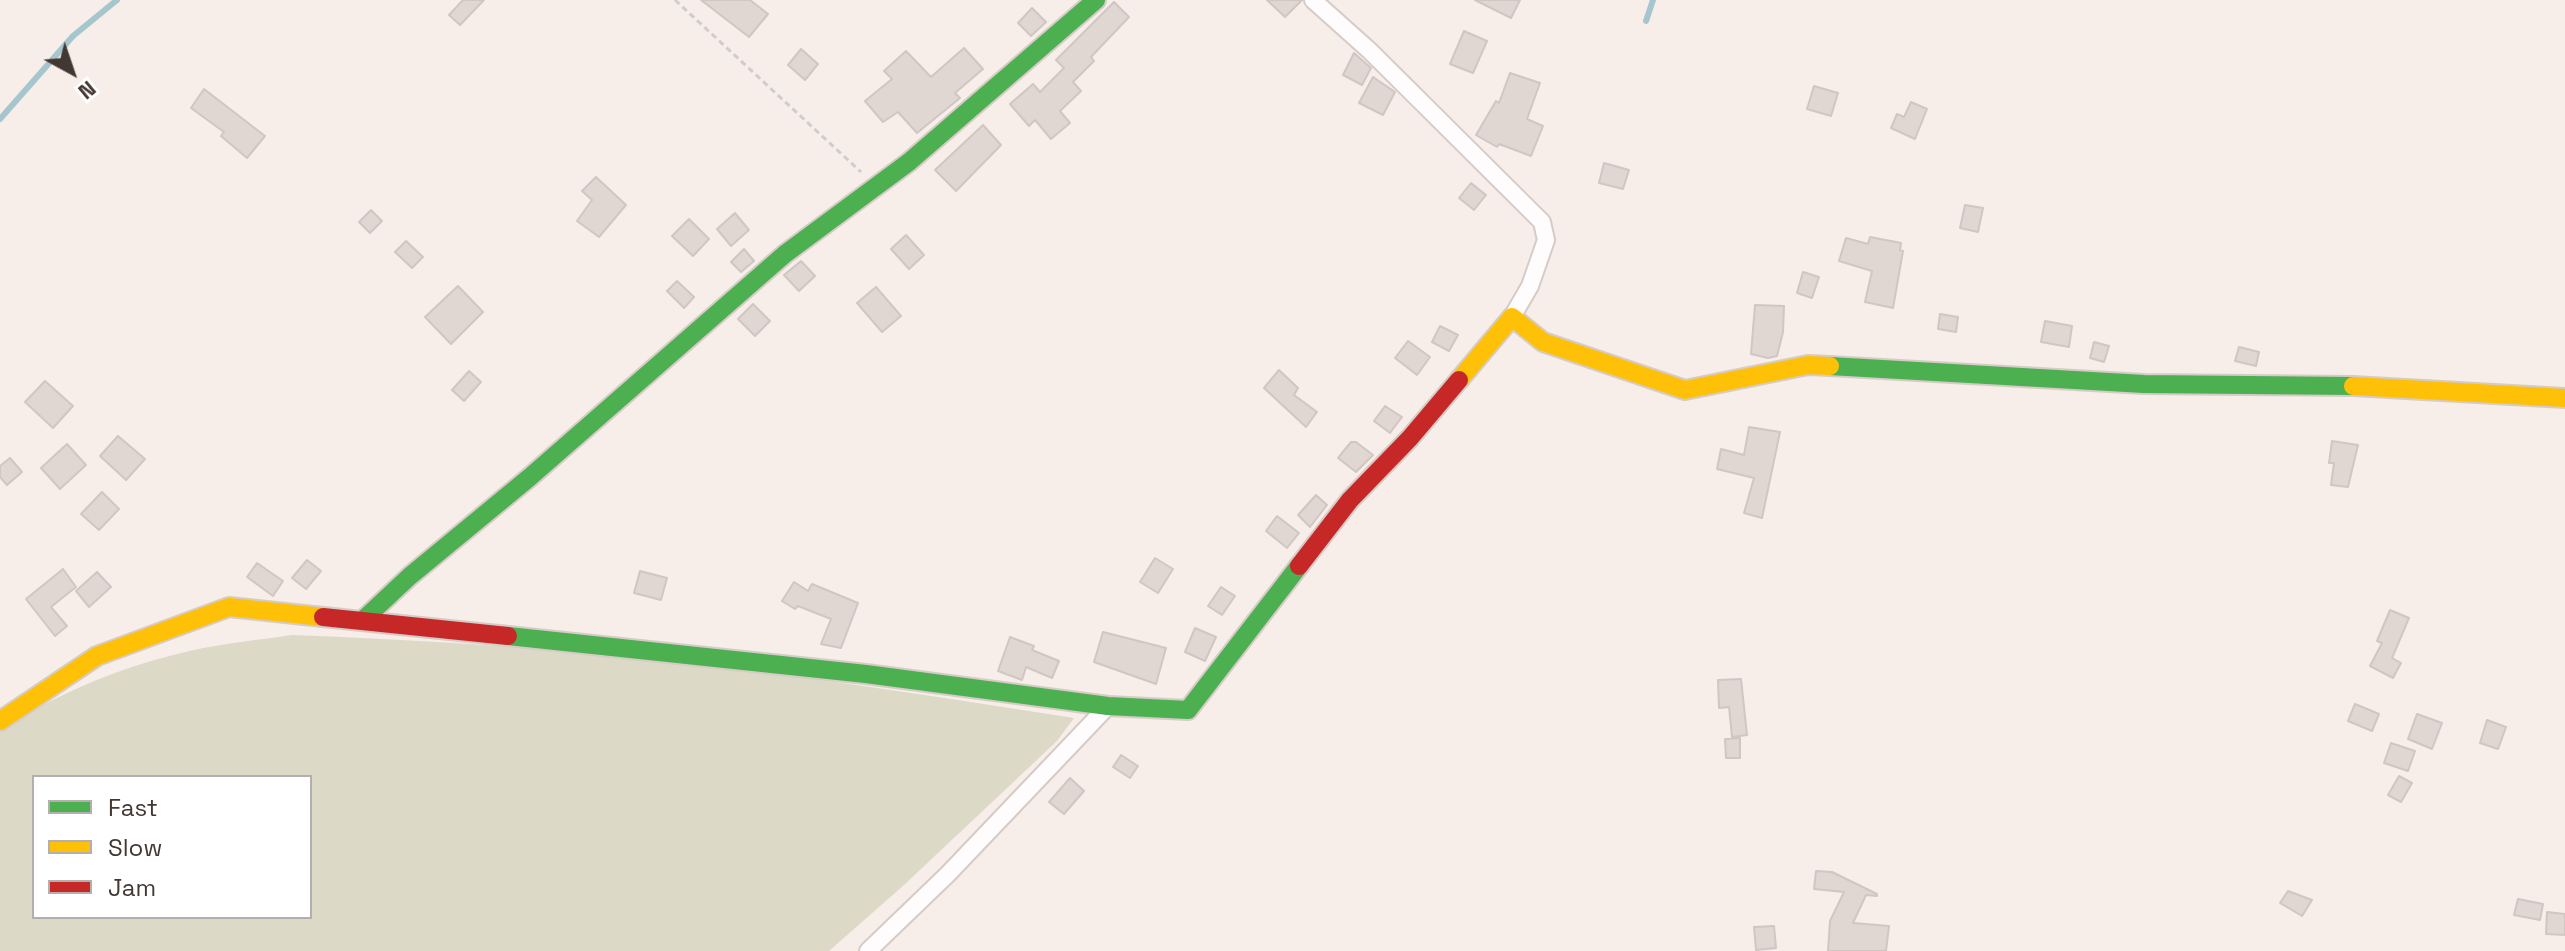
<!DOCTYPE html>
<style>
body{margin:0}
#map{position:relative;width:2565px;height:951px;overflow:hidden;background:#f7ede9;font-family:"Space Grotesk",sans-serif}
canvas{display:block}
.legend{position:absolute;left:32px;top:775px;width:280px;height:144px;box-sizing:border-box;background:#fff;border:2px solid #b4afad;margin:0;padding:10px 14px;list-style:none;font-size:24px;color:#433732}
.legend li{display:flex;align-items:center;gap:16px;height:40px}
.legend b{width:40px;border:2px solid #b4afad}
.north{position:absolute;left:32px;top:32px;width:80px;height:80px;-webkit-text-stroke:6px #fff;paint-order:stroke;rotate:140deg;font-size:22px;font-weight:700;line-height:32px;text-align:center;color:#433732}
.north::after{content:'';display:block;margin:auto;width:28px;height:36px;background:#433732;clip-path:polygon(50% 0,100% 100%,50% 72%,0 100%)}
</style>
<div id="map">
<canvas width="2565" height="951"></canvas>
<ul class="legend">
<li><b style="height:10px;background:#4caf50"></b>Fast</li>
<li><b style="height:10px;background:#ffc107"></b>Slow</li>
<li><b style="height:10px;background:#c62828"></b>Jam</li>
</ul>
<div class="north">N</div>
</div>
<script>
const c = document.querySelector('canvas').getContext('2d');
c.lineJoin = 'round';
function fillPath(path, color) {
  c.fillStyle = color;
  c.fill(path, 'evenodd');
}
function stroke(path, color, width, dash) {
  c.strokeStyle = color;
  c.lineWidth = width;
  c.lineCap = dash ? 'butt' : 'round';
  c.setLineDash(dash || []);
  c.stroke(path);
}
const green = new Path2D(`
 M292,635C397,639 502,645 606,655C763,669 919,694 1074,718L1057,741L904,885L829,951H0V731C58,692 126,665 194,650C226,643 260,640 292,635ZM34,777H310V917H34Z`);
const stream = new Path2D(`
 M1646,21L1653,0
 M0,119L73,36L117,0`);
const building = new Path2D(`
 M463,0H484L460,25L449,15Z
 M701,0H750L768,14L749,37Z
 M1267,0H1302L1285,17Z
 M1475,0H1520L1511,18Z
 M1114,2L1129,17L1091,57L1094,61L1073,82L1081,91L1060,111L1070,123L1051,139L1035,120L1029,126L1010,104L1033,84L1040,92L1064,68L1056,60Z
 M1032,8L1046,22L1031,36L1018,23Z
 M1464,31L1487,41L1473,73L1450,64Z
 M964,48L983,69L955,93L960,98L917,133L898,112L883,122L865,101L892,79L884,71L906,51L931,77Z
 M801,49L818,64L805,80L788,65Z
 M1354,53L1371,68L1362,85L1343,75Z
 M1510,73L1540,83L1527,119L1543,126L1531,156L1499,144L1497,147L1476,135L1496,101L1499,103Z
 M1373,77L1395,92L1383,115L1359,103Z
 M1814,86L1838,93L1831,116L1807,109Z
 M204,89L265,136L247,158L221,136L224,132L191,108Z
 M1911,102L1927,109L1915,139L1891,128L1897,114L1904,117Z
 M983,125L1001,145L956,191L935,170Z
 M1604,163L1629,170L1623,189L1599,183Z
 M596,177L626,205L599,237L577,221L592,200L582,191Z
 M1471,183L1486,195L1474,210L1459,198Z
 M1965,205L1983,208L1978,232L1960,228Z
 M371,210L382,221L370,233L359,222Z
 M735,213L749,230L731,246L717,229Z
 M689,219L709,239L693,256L672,236Z
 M906,235L924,255L909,269L891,249Z
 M1870,237L1901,243L1900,250L1903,251L1893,308L1865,302L1872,271L1839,261L1846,238L1868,244Z
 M406,241L423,257L412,268L395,252Z
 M744,249L754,261L741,272L731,262Z
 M801,261L815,276L799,291L784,275Z
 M1803,272L1819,277L1812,298L1797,293Z
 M677,281L694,297L684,308L667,291Z
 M458,286L483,312L451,344L425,317Z
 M876,287L901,316L882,332L857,303Z
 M753,304L770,321L755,336L738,319Z
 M1755,305L1784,306L1783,332L1777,356L1768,358L1751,354Z
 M1940,314L1958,317L1956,332L1938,329Z
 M2045,321L2072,326L2069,347L2041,342Z
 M1440,326L1458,335L1449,351L1432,342Z
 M1408,341L1430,357L1417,375L1395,358Z
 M2094,342L2109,346L2104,362L2090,358Z
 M2239,347L2259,352L2256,366L2235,361Z
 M1279,370L1298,388L1294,395L1317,412L1306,427L1264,388Z
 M469,371L481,382L464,401L452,390Z
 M45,381L73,406L53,428L25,402Z
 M1385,406L1402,417L1390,433L1374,421Z
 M1749,427L1780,432L1762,518L1744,513L1754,478L1717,469L1721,449L1744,455Z
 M118,436L145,459L126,480L100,456Z
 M2332,441L2358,445L2348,487L2331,485L2334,463H2329Z
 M1351,442H1356L1373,455L1356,472L1338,458Z
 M67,444L86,465L60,489L41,468Z
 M10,458L22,472L7,485L0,477V466Z
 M102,492L119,509L99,530L81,514Z
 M1316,495L1327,505L1310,527L1298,515Z
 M1277,516L1299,533L1287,548L1266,531Z
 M1155,558L1173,569L1158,593L1140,582Z
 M307,560L321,571L306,589L292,578Z
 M257,563L283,581L273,596L247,577Z
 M63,569L76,587L51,607L67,626L55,636L26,599Z
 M640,571L667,578L661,600L634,593Z
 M97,572L111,587L89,607L76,591Z
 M794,582L808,591L812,584L858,603L841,648L821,644L831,619L798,606L795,609L782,601Z
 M1221,587L1235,596L1222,615L1208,606Z
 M2390,610L2409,618L2392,658L2401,663L2393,678L2370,666L2382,643L2377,641Z
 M1195,628L1216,637L1205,661L1185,652Z
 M1103,632L1166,648L1156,684L1094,662Z
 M1010,637L1034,646L1032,650L1059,661L1052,678L1026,667L1022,680L998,671Z
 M1741,679L1747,735L1732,737L1729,707L1719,708L1718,680Z
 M2355,704L2379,714L2372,731L2348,721Z
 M2417,714L2442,723L2432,749L2408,739Z
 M2487,720L2506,727L2498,749L2480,743Z
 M1740,738V758H1726L1725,739Z
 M2391,743L2415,751L2408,771L2384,763Z
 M1121,755L1138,766L1130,778L1113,767Z
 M2399,776L2412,783L2401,802L2388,795Z
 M1070,778L1084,791L1064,814L1049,802Z
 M1816,871L1832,872L1877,894V896L1866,895L1853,923L1889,926L1886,951H1828L1830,921L1844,892L1814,889Z
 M2288,891L2312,900L2302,916L2280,903Z
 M2518,899L2543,904L2540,920L2514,915Z
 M2547,912L2565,914V935L2546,934Z
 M1774,926L1776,948L1756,950L1754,927Z`);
const path = new Path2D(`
 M675,0L861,172`);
const street = new Path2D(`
 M1313,0L1370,51L1542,222L1546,240L1530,286L1512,317
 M868,951L948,874L1108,706`);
const fast = new Path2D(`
 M1830,366L2144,384L2353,386
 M363,620L410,576L530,477L785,254L909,162L1096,0
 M508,636L866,674L1108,706L1188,710L1299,566`);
const slow = new Path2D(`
 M1459,380L1512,317L1543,342L1685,390L1808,365L1830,366
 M2353,386L2565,398
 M0,721L97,656L229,607L323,617`);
const jam = new Path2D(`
 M1299,566L1350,500L1410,438L1459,380
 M323,617L508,636`);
fillPath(green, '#dcd9c6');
stroke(stream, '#a6c6ce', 6);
fillPath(building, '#e0d6d2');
stroke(building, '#d0c6c2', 2);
stroke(street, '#d5cbc7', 20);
stroke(fast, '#d5cbc7', 22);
stroke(slow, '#d5cbc7', 22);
stroke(jam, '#d5cbc7', 22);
stroke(path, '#d2cdcc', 3, [6, 4]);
stroke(street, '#fefcfc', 16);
stroke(fast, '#4caf50', 18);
stroke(slow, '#ffc107', 18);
stroke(jam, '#c62828', 18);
</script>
